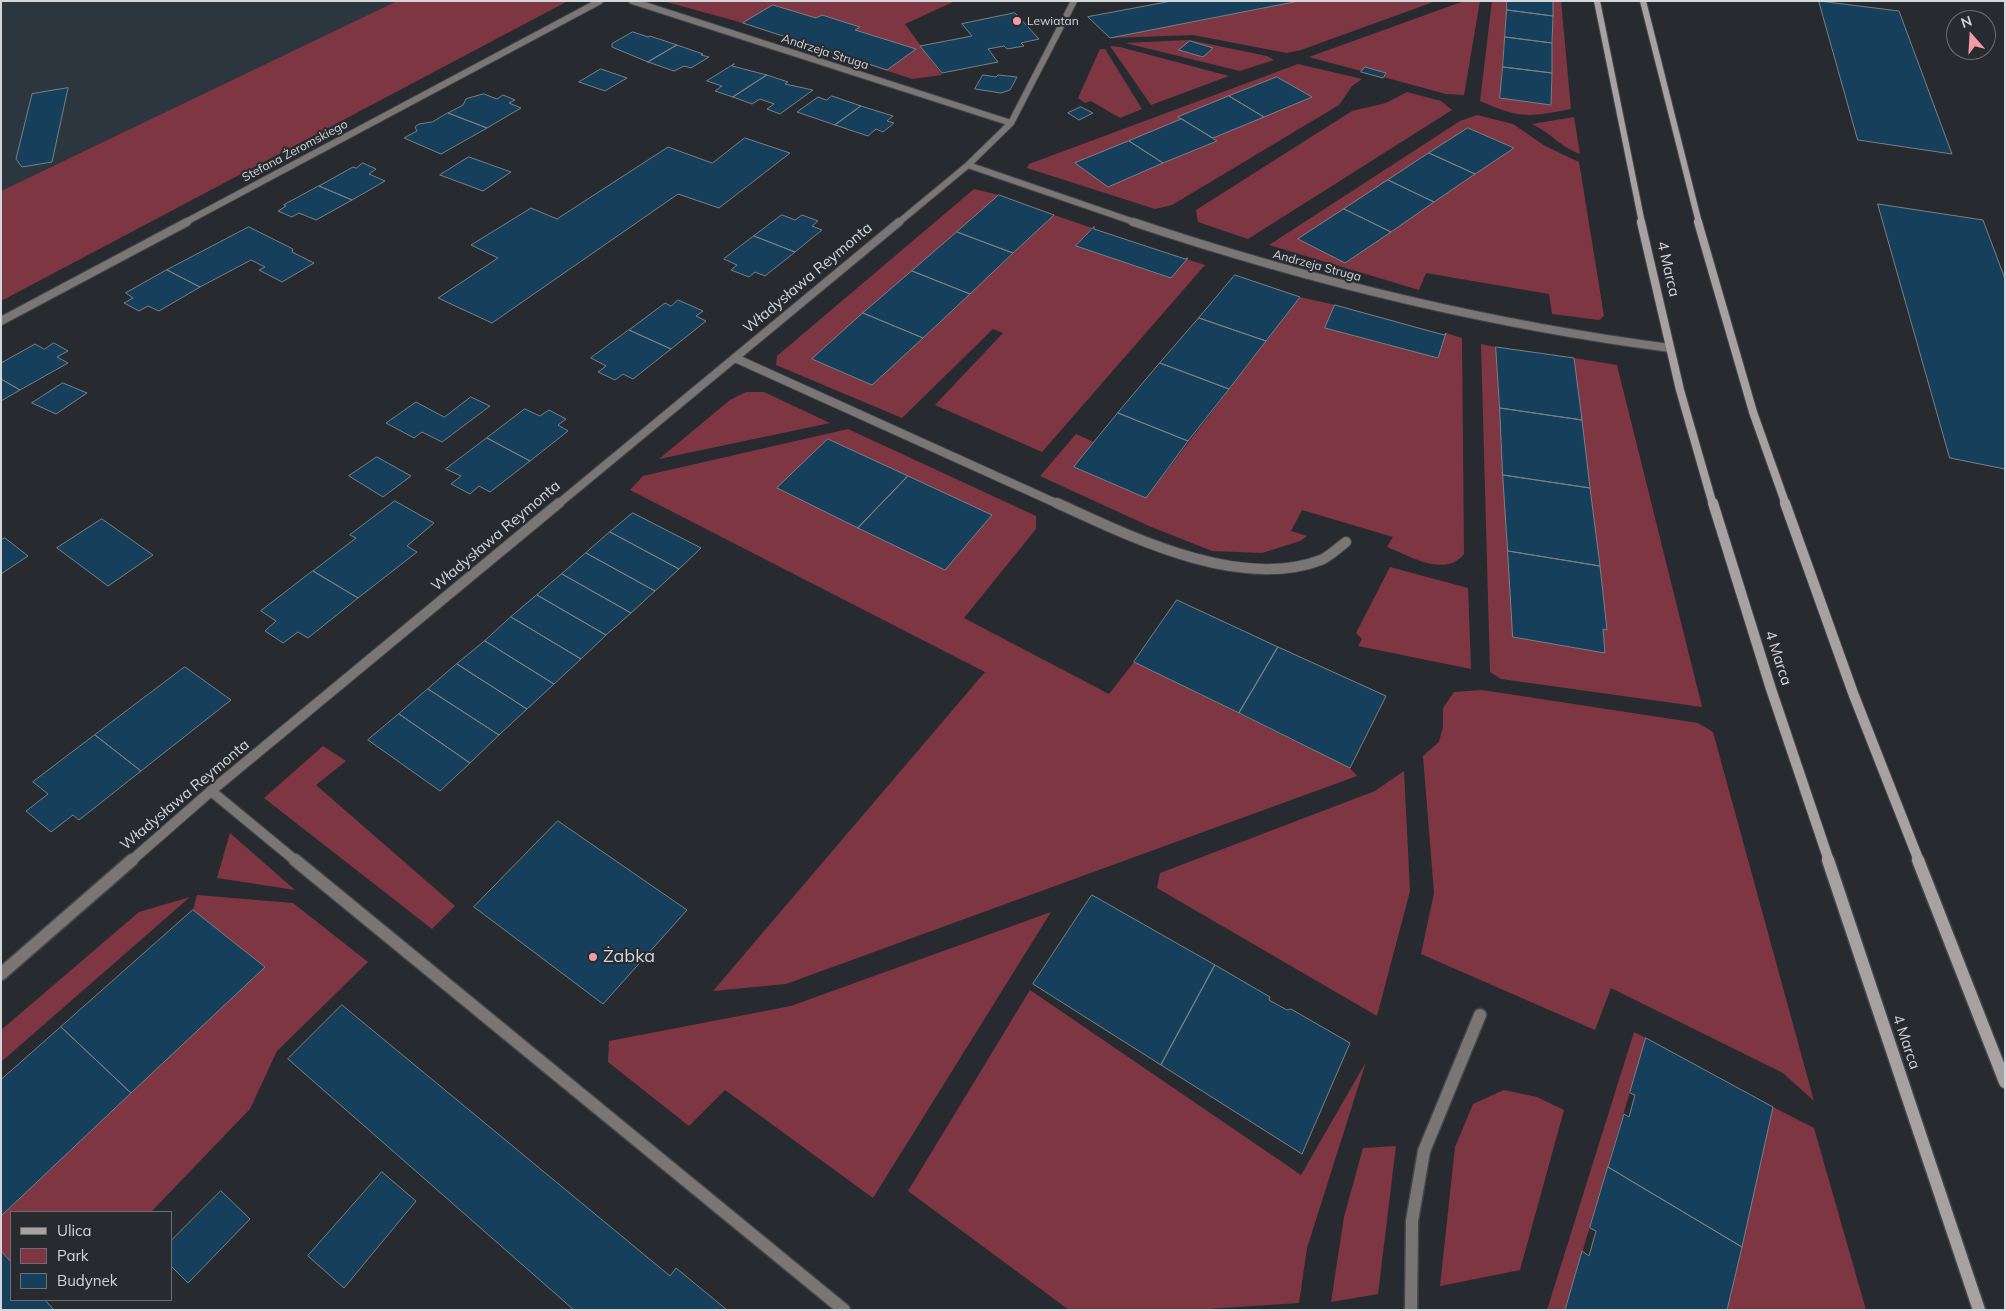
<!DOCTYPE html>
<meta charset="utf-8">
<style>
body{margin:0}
#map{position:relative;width:2006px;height:1311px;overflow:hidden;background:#272b2f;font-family:Mulish,sans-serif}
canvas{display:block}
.frame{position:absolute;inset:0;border:2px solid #d3d7d9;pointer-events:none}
.legend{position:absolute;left:10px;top:1211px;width:162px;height:90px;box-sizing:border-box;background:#272b2f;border:1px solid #6c7073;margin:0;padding:6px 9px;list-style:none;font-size:15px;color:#d3d7d9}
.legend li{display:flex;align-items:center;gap:10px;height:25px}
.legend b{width:25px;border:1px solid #6c7073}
.north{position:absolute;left:1946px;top:10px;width:50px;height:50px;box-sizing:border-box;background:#272b2f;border:1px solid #6c7073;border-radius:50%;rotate:341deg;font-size:14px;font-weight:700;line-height:20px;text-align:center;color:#d3d7d9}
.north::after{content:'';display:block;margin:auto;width:18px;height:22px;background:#f49aa6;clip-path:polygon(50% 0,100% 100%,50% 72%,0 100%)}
</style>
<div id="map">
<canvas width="2006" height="1311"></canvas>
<div class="frame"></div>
<ul class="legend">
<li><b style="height:6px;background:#a7a1a2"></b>Ulica</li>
<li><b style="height:14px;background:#7f3643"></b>Park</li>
<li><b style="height:14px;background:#153f5a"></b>Budynek</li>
</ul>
<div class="north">N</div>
</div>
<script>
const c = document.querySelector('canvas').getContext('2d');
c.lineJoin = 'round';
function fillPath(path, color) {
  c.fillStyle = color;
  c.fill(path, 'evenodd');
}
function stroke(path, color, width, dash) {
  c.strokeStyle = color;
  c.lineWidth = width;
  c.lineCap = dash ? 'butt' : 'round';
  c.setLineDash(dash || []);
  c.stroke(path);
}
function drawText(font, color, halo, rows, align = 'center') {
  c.font = font + ' Mulish,sans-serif';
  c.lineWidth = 4;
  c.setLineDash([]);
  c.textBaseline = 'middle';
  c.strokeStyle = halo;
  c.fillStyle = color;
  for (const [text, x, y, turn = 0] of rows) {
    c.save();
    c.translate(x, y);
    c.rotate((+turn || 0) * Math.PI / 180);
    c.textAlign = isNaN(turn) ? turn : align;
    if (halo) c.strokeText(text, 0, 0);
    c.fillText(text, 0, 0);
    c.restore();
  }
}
const built = new Path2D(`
 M1,1H397L1,191Z`);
const green = new Path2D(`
 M397,1H568L1,301V191Z
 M663,1H955L905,24L942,75L912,79L743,23Z
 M1299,1H1436L1301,50L1287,53L1193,35L1110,38Z
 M1464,1H1480L1464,95L1446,94L1309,57Z
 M1492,1H1507L1500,98L1551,105L1553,1H1561L1571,109C1527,117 1522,119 1480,101Z
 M1189,40L1267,56L1274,60L1240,71L1125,43Z
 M1110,46L1120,47L1229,76L1151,105Z
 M1100,49H1105L1142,109L1120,118L1091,101L1085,103L1078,98Z
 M1298,64L1362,79L1352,86L1339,105L1172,205L1155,209L1027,168L1029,164Z
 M1407,92L1441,101L1452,110L1248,239L1198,222L1196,210L1352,111L1386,103Z
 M1477,115L1513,124L1545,146L1579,162L1604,316L1599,320L1552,314L1549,294L1426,273L1419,290L1269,245L1460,121Z
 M1574,117L1580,154C1559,146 1551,133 1532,124Z
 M974,189L999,195L812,359L872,385L1054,215L1092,228L1076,246L1170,278L1186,259L1205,265L1042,452L935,405L1003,333L993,329L902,418L776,365L777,356Z
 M1300,297L1335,305L1325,328L1438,358L1446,333L1462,338L1464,554C1445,578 1410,556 1387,547L1393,537L1302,510L1291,531L1307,536L1300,541L1262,553L1212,551L1149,526L1040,476L1076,434L1094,442L1074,467L1146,498Z
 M1481,344L1496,347L1513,637L1605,652L1603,629H1607L1574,358L1617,365L1702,707L1501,679L1490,672Z
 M746,392H764L830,423L659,459L730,400Z
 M848,429L1036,516V529L964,618L1109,694L1134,662L1350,768L1357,776L786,984L713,991L985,672L630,490L643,476Z
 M1390,567L1468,588L1471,669L1358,646L1362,639L1356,633Z
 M1482,690L1698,723L1713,732L1814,1101L1783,1073L1611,988L1595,1030L1421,954L1434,893L1423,756L1439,742L1443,726V708L1454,692Z
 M323,746L346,761L316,785L455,906L432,929L264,798Z
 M1404,771L1410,891L1377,1016L1157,888L1160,873L1375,791Z
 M230,833L295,890L217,878Z
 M197,895L293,903L368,962L277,1051L250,1109L151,1212H11V1262L1,1251V1216L264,967L193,910Z
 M190,897L1,1062V1030L139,912Z
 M1051,912L873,1198L725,1090L689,1126L608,1062L609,1041L791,1006Z
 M1030,990L1301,1175L1366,1062L1307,1248L1299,1303L1192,1310H1069L908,1191Z
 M1634,1032L1646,1038L1565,1310H1547Z
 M1504,1090L1537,1097L1564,1110L1520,1270L1440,1286L1455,1147L1473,1104Z
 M1773,1107L1814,1128L1866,1310H1727Z
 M1396,1146L1378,1294L1331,1302L1344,1217L1363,1148Z`);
const building = new Path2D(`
 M1172,1H1299L1110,38L1088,17Z
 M1507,1H1553V16L1507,10Z
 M1819,1L1899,11L1952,154L1858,140Z
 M773,5L816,18L822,15L860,27L855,30L916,49L887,70L743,23Z
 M1507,10L1553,16L1552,43L1505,37Z
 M1015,13L1039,39L1021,43L1024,46L1007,49L1004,46L988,49L998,62L942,73L920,46L972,36L962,24Z
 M633,32L648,37L650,36L677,45L648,62L612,47V44Z
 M1505,37L1552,43V73L1503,67Z
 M1190,41L1213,48L1203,57L1179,50Z
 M677,45L703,54L701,55L709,57L691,68L684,66L674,71L648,62Z
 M734,64L732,66L767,75L733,97L715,91L722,86L707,81Z
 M1365,67L1386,73L1383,78L1361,72Z
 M1503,67L1552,73L1551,105L1500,98Z
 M601,69L627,78L605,91L579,82Z
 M767,75L788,82L785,84L813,90L780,114L767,109L774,104L760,99L752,104L733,97Z
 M983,75L996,77L998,75L1017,77L1010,90L1001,93L975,89Z
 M1277,77L1312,97L1264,117L1229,96Z
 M68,88L52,162L22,167L16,159L32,94Z
 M484,94L497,99L503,95L515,100L509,103L521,108L487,128L448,113L463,105L466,99Z
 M832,96L861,106L835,125L797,112L818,97L826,100Z
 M1229,96L1264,117L1213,138L1178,117Z
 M861,106L893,116L887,121L894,123L883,132L876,129L868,136L835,125Z
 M1081,107L1093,113L1079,120L1068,113Z
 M448,113L487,128L441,154L404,138L417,131L415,127L419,124L432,122Z
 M1182,119L1217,141L1163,163L1129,141Z
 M1468,128L1514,148L1475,174L1429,153Z
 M745,138L790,153L719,208L678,194L492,323L438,298L498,258L471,245L531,208L557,219L668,147L712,163Z
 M1129,141L1163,163L1108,187L1075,163Z
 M1429,153L1475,174L1434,202L1388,180Z
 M469,157L511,172L483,191L440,175Z
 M363,163L376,169L369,174L385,181L352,200L319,186L353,167L356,168Z
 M1388,180L1434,202L1391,232L1344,209Z
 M319,186L352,200L316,220L299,213L292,217L278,211L286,206L284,205Z
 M999,195L1054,215L1013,253L957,232Z
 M1878,204L1983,220L2005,279V469L1950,458Z
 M1344,209L1391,232L1345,263L1298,239Z
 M782,215L795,220L802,215L818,221L812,226L822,230L795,252L754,236Z
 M249,227L293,249L292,252L314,263L282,282L259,270L265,267L251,260L200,287L167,270Z
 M1094,227V229L1185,259L1188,258L1171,278L1076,246Z
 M957,232L1013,253L970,294L912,271Z
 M754,236L795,252L765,276L755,272L749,277L731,270L737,265L724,259Z
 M167,270L200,287L159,311L148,306L139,311L124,303L133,298L126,293Z
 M912,271L970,294L923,338L863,313Z
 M1235,275L1300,297L1266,341L1199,318Z
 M678,300L703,311L696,316L706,321L671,349L629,330L665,303L671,306Z
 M1335,305L1444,335L1446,333L1438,358L1325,328Z
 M863,313L923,338L872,385L812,359Z
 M1199,318L1266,341L1229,389L1160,363Z
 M629,330L671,349L633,379L623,374L615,380L598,372L606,366L591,358Z
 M54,343L68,351L57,357L68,363L20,390L1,379V363L35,344L44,349Z
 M1496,347L1574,358L1582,420L1500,408Z
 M1160,363L1229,389L1188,441L1118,413Z
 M1,379L20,390L1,401Z
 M63,383L87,393L56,414L32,403Z
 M471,397L490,406L442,442L422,432L414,438L386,423L416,402L444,417Z
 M1500,408L1582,420L1590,488L1503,475Z
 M525,409L540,416L549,410L566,419L558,425L568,431L530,461L487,438Z
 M1118,413L1188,441L1146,498L1074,467Z
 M487,438L530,461L490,492L479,486L470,494L451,484L461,476L446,469Z
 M828,439L908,476L858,528L777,488Z
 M377,457L411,476L383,497L349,476Z
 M1503,475L1590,488L1600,566L1508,551Z
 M908,476L992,515L945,570L858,528Z
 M395,501L434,523L407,546L417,552L358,598L313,571L356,538L350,535Z
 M633,513L701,548L679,569L610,532Z
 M102,519L153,555L108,586L57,548Z
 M610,532L679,569L655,591L586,553Z
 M5,538L28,556L1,574V540Z
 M1508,551L1600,566L1607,630L1603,629L1605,653L1513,637Z
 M586,553L655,591L631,613L562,574Z
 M313,571L358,598L308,638L298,632L283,643L265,631L276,621L261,611Z
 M562,574L631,613L606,635L537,595Z
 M537,595L606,635L581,659L511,617Z
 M1177,600L1278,647L1239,713L1134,662Z
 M511,617L581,659L554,684L485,641Z
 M485,641L554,684L527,709L457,664Z
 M1278,647L1386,696L1350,768L1239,713Z
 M457,664L527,709L499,735L428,689Z
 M185,667L231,700L141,771L95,735Z
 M428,689L499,735L470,763L399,714Z
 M399,714L470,763L440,791L368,740Z
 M95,735L141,771L79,820L73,815L51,832L26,811L48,794L33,782Z
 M558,821L687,910L603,1004L474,907Z
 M1092,895L1215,965L1161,1065L1033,984Z
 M193,910L265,967L131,1093L61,1027Z
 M1215,965L1270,997L1269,1000L1287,1010L1291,1009L1350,1043L1302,1154L1161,1065Z
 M342,1005L670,1276L676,1268L727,1310H574L288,1059Z
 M61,1027L131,1093L1,1216V1080Z
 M1646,1038L1773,1107L1742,1247L1608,1167L1624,1114L1629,1117L1635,1095L1630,1093Z
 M1608,1167L1742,1247L1727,1310H1565L1582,1251L1589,1256L1596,1231L1590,1228Z
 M382,1172L416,1201L344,1288L308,1256Z
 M221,1191L250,1219L188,1283L171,1266V1241Z
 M1,1251L11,1262V1300H45L54,1310H1Z`);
const serviceFar2 = new Path2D(`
 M735,358L1060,505`);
const serviceFar1 = new Path2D(`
 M1057,503C1131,537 1240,591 1321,560C1330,556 1338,548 1346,542
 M211,791L296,861`);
const service = new Path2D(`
 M295,860L844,1310
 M1411,1310L1412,1221L1424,1151L1480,1015`);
const minorFar3 = new Path2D(`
 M632,1L1011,123
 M968,165L1137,223
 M184,223L600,1
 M898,223L968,165L1011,123L1074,1`);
const minorFar2 = new Path2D(`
 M1133,222C1310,281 1485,324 1670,348
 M1,321L187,222
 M557,505L899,222`);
const minorFar1 = new Path2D(`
 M131,861L211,791L559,503`);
const minor = new Path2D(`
 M1,974L132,860`);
const secondaryFar3 = new Path2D(`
 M1597,1L1642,223
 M1643,1L1699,223`);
const secondaryFar2 = new Path2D(`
 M1641,222L1680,390L1713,505
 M1698,222L1753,412L1786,505`);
const secondaryFar1 = new Path2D(`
 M1713,503L1771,689L1829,861
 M1785,503L1853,693L1919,861`);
const secondary = new Path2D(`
 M1828,860L1979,1310
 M1918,860L2005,1082`);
const markers = [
 [1017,21,5,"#f49aa6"],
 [593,957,5,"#f49aa6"]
];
const farPoinames = [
 ["Lewiatan",1027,21]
];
const farStreetnames = [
 ["Andrzeja Struga",825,52,18],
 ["Stefana Żeromskiego",295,151,-28],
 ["Andrzeja Struga",1317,266,15]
];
const streetNames = [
 ["4 Marca",1668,269,77],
 ["Władysława Reymonta",808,278,-40],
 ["Władysława Reymonta",496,536,-40],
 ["4 Marca",1778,658,72],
 ["Władysława Reymonta",185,795,-40],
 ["4 Marca",1906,1042,71]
];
const nearPoinames = [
 ["Żabka",603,957]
];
fillPath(built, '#2c363e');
fillPath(green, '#7f3643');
fillPath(building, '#153f5a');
stroke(building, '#7a8084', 1);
stroke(serviceFar2, '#43474a', 10);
stroke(serviceFar1, '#43474a', 12);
stroke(service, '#43474a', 15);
stroke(minorFar3, '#43474a', 8);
stroke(minorFar2, '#43474a', 10);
stroke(minorFar1, '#43474a', 12);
stroke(minor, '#43474a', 15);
stroke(secondaryFar3, '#43474a', 8);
stroke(secondaryFar2, '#43474a', 10);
stroke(secondaryFar1, '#43474a', 12);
stroke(secondary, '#43474a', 15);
stroke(serviceFar2, '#7a7676', 8);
stroke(serviceFar1, '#7a7676', 10);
stroke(service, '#7a7676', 12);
stroke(minorFar3, '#7a7676', 6);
stroke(minorFar2, '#7a7676', 8);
stroke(minorFar1, '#7a7676', 10);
stroke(minor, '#7a7676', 12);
stroke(secondaryFar3, '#a7a1a2', 6);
stroke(secondaryFar2, '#a7a1a2', 8);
stroke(secondaryFar1, '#a7a1a2', 10);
stroke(secondary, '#a7a1a2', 12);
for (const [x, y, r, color] of markers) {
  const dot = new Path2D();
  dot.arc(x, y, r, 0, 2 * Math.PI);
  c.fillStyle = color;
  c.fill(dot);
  stroke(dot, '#272b2f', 2);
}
drawText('12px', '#d3d7d9', '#272b2f', farPoinames, 'left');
drawText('12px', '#d3d7d9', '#272b2f', farStreetnames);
drawText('15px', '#d3d7d9', '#272b2f', streetNames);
drawText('18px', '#d3d7d9', '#272b2f', nearPoinames, 'left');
</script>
